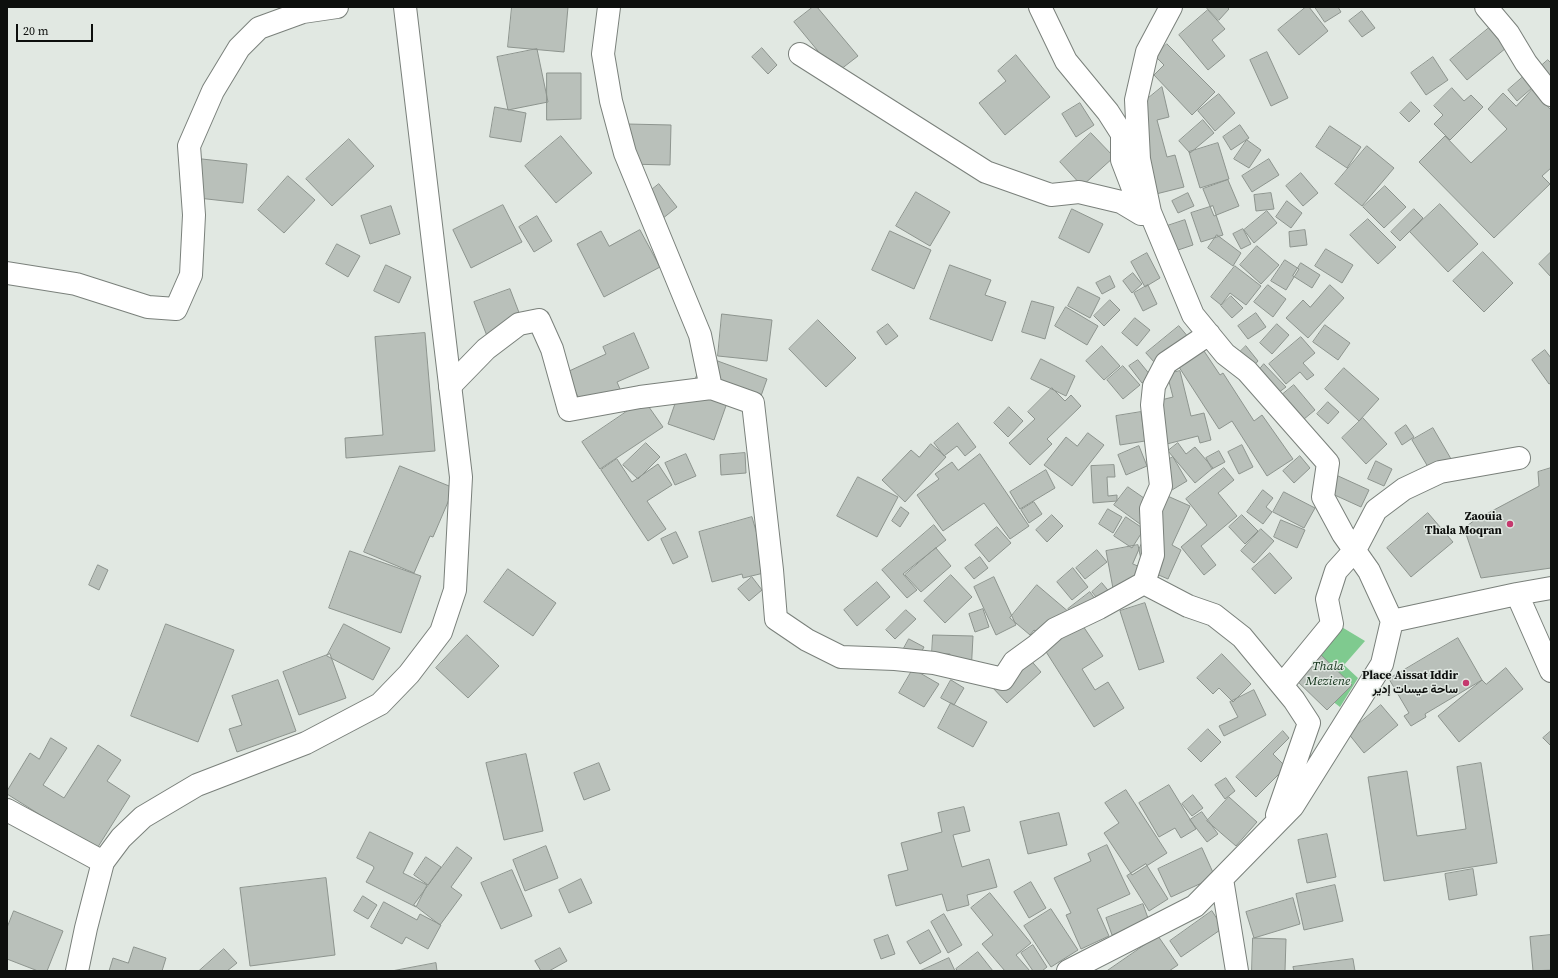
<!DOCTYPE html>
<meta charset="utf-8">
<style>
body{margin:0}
#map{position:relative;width:1558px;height:978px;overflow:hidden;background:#e1e8e2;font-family:"Source Serif 4",serif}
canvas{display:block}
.frame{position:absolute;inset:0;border:8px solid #0d0f0d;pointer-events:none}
.scale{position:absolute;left:16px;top:24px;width:77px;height:18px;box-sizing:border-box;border:2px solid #0d0f0d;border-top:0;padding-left:5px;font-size:12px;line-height:14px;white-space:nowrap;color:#0d0f0d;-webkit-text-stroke:3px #e1e8e2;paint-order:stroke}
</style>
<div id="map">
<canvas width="1558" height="978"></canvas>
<div class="frame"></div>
<div class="scale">20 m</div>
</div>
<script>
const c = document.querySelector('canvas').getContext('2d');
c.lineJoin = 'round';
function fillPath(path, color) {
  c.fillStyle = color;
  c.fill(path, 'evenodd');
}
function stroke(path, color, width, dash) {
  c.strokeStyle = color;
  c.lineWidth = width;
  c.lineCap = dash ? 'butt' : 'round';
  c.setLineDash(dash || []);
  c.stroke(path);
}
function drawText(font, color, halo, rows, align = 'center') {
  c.font = font + ' "Source Serif 4",Vazirmatn,serif';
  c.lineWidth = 3;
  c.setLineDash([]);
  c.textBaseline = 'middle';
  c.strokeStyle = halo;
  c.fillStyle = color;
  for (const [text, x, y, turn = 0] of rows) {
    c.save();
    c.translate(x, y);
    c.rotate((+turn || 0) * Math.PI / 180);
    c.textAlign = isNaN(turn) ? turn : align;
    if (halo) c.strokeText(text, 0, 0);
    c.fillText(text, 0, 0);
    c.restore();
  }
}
const water = new Path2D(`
 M1340,626L1365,641L1344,665L1358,678L1340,707L1302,678Z`);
const building = new Path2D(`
 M512,7H568L564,52L508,47Z
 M813,7H817L858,56L836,73L794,22Z
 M1206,7H1227L1229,9L1219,20Z
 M1306,7H1309L1328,31L1299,55L1278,30Z
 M1315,7H1338L1341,12L1325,22Z
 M1208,10L1225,29L1212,40L1225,56L1208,70L1179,35Z
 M1362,11L1375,28L1362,37L1349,21Z
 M1489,28L1506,48L1467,80L1450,60Z
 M1167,44L1215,92L1192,115L1154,75L1164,65L1155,56Z
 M762,48L777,65L768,74L752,57Z
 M537,49L548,102L508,110L497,57Z
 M1267,52L1288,98L1271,106L1250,60Z
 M1016,55L1050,97L1005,135L979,103L1006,81L998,71Z
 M1433,57L1448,80L1426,95L1411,73Z
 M1548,60L1551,63V84L1534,72Z
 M547,73H581V119L547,120Z
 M1523,77L1532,88L1517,101L1508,90Z
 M1162,87L1169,117L1157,120L1167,157L1175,155L1184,187L1156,194L1140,105Z
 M1452,88L1464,101L1471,95L1483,107L1450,140L1434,124L1443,115L1434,106Z
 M1532,90L1551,110V168L1542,176L1550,184L1494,238L1419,162L1445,136L1471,163L1507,129L1488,109L1503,93L1516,106Z
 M1219,94L1235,113L1215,131L1198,111Z
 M1411,102L1420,111L1409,122L1400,113Z
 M1080,103L1094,125L1076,137L1062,114Z
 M495,107L526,113L521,142L490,137Z
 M1203,120L1214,133L1190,153L1179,141Z
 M627,124L671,125L670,165L626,164Z
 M1240,125L1249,138L1231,150L1223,137Z
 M1330,126L1361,147L1347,168L1316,147Z
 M1091,133L1114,157L1082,186L1060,162Z
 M561,136L592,173L556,203L525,166Z
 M349,139L374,166L332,206L306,179Z
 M1247,140L1261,150L1249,168L1234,159Z
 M1218,143L1229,179L1200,188L1189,152Z
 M1367,146L1394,168L1362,206L1335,184Z
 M202,159L247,164L243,203L198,198Z
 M1269,159L1279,175L1252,192L1242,176Z
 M1301,173L1318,193L1303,206L1286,186Z
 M288,176L315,200L284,233L258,210Z
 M1228,180L1239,206L1214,216L1203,189Z
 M659,184L677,207L657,223L639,200Z
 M1385,186L1406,207L1384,228L1363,207Z
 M916,192L950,212L930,246L896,226Z
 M1188,193L1194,206L1178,213L1172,201Z
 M1271,193L1274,209L1256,211L1254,195Z
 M1287,201L1302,213L1291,228L1276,217Z
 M1440,204L1478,244L1448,272L1410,232Z
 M503,205L522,242L471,268L453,230Z
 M391,206L400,234L370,244L361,216Z
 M1213,206L1223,235L1201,242L1191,213Z
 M1072,209L1103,224L1089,253L1059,238Z
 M1414,209L1423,218L1400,241L1391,232Z
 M1267,211L1277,223L1254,243L1244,230Z
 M537,216L552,241L534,252L519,227Z
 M1368,219L1396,247L1378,264L1350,235Z
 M1185,220L1193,245L1169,253L1161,228Z
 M1243,229L1251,244L1241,249L1233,234Z
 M640,230L660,267L604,297L577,244L601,231L609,246Z
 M1305,230L1307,245L1290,247L1289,232Z
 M890,231L931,250L914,289L872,270Z
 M1217,235L1241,253L1233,266L1208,248Z
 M337,244L360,256L348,277L326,264Z
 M1257,246L1279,265L1261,284L1240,265Z
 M1326,249L1353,265L1342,283L1315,266Z
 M1483,252L1513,283L1484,312L1453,281Z
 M1551,252V277L1539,264Z
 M1147,253L1160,278L1145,287L1131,262Z
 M1285,260L1299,269L1286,290L1271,281Z
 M1301,263L1320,275L1312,288L1293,276Z
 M386,265L411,277L399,303L374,291Z
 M950,265L991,280L985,295L1006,302L992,341L930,319Z
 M1235,266L1261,286L1246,305L1230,293L1221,305L1211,297Z
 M1133,273L1142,284L1132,293L1123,281Z
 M1110,276L1115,287L1102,294L1096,283Z
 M1148,285L1157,304L1143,311L1134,293Z
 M1268,285L1286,299L1273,317L1254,302Z
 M1330,285L1344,298L1308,338L1286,318L1303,300L1310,307Z
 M1078,287L1100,298L1090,318L1068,306Z
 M510,289L523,323L487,336L474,302Z
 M1231,296L1243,308L1232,318L1221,306Z
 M1110,300L1120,310L1104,326L1094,316Z
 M1032,301L1054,307L1045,339L1022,332Z
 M1066,307L1098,326L1087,345L1055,326Z
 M1256,313L1266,327L1248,339L1238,326Z
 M722,314L772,320L767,361L718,356Z
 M1135,318L1150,330L1137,346L1122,333Z
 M818,320L856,358L826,387L789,349Z
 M888,324L898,336L886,345L877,332Z
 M1277,324L1289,335L1272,354L1260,343Z
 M1325,325L1350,343L1338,360L1313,342Z
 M1179,326L1194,344L1162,371L1146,353Z
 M425,333L435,451L346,458L345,438L383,435L375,337Z
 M634,333L649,368L617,382L623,396L585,413L567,372L606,354L603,347Z
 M1301,337L1315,353L1303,363L1314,375L1307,380L1300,372L1286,384L1269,364Z
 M1102,346L1120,366L1104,380L1086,361Z
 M1246,346L1258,361L1251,369L1235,357Z
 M1202,348L1220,375L1223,373L1254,421L1262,415L1293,459L1267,476L1232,421L1219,429L1177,364Z
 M1545,350L1551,358V383L1549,384L1532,360Z
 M704,356L767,379L756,410L728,400L714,440L668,424L679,392L689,395Z
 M1041,359L1075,376L1066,396L1031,379Z
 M1138,360L1151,376L1142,383L1129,366Z
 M1264,364L1286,387L1278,393L1256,374Z
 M1123,366L1140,385L1123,399L1107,380Z
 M1344,368L1379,399L1359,421L1325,389Z
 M1180,371L1191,416L1204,413L1211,440L1200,443L1198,436L1163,445L1141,405L1173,397L1167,374Z
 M1294,385L1315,410L1298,424L1277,399Z
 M1052,388L1065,401L1071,395L1081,406L1047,439L1052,444L1030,465L1009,443L1035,419L1028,412Z
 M644,400L663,427L600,469L582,442Z
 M1328,402L1339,412L1328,424L1317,414Z
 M1009,407L1023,421L1008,437L994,423Z
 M1141,412L1145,441L1120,445L1116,416Z
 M1363,418L1387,444L1366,464L1342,438Z
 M958,423L976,447L965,456L957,446L944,456L934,443Z
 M1406,425L1414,437L1402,445L1395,433Z
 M1433,428L1454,464L1434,477L1412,440Z
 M1088,433L1104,445L1072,486L1044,465L1066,437L1077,446Z
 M646,443L660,457L638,479L623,465Z
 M1178,443L1186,454L1195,447L1213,468L1195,483L1168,451Z
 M931,444L946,457L905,502L882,480L911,450L919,457Z
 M1242,445L1253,467L1239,474L1228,452Z
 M1139,446L1147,466L1126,475L1118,455Z
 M1219,451L1225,462L1212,469L1206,458Z
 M745,453L746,473L721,475L720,455Z
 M686,454L696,476L675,485L665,463Z
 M980,454L1029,526L1010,539L984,503L943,531L917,495L939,479L935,474L952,462L958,470Z
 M1300,456L1310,468L1294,483L1283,471Z
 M1173,457L1187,481L1167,493L1153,468Z
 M617,459L632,482L658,464L672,485L647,501L666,529L648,541L601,470Z
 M1376,461L1392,469L1384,486L1368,479Z
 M1114,465L1115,477H1107L1108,496L1117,495V501L1093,503L1091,466Z
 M400,466L454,488L433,537L430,536L414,573L364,552Z
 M1224,468L1234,480L1218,493L1237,516L1201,546L1216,565L1204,575L1181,547L1207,525L1186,499Z
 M1551,468V568L1481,578L1464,528L1475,520L1539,486L1538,472Z
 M1046,470L1055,488L1020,509L1010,492Z
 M1336,475L1369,490L1361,507L1328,492Z
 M858,477L898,497L877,537L837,516Z
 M1128,487L1154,505L1140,524L1114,505Z
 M1263,490L1273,498L1266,507L1272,512L1263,524L1247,512Z
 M1284,492L1315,508L1304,528L1273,512Z
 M1163,494L1190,506L1172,545L1181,550L1168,579L1133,564Z
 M1034,502L1042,514L1029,523L1021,510Z
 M901,507L909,513L900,527L892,521Z
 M1108,509L1122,517L1113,533L1099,524Z
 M1428,513L1453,542L1411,577L1387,548Z
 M1052,515L1063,526L1047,542L1036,530Z
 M1242,515L1258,531L1245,544L1229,527Z
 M752,517L768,572L743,578L742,574L712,582L699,532Z
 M1126,517L1144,529L1132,548L1114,536Z
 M1281,520L1305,530L1297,548L1274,537Z
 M934,525L946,540L903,574L917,590L907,598L882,570Z
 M997,527L1011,543L989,562L975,545Z
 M1261,529L1274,541L1254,563L1241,551Z
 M676,532L688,557L673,564L661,539Z
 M1138,545L1148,593L1115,599L1106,551Z
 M936,548L951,566L921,592L905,575Z
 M1097,550L1107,562L1085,579L1076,568Z
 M350,551L421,576L401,633L329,608Z
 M1270,553L1292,578L1275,594L1252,569Z
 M980,557L988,568L974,579L965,568Z
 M98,565L108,570L99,590L89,585Z
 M1073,568L1088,587L1072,600L1057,582Z
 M508,569L556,603L533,636L484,602Z
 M951,575L972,597L945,623L924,601Z
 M752,577L762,590L749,601L738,589Z
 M994,577L1016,625L996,635L974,587Z
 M877,582L890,597L857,626L844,610Z
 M1102,583L1116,600L1105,608L1092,592Z
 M1037,585L1070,613L1047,640L1034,630L1030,635L1010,618Z
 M1090,592L1101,607L1079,624L1068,609Z
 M1145,603L1164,662L1139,670L1120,611Z
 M983,609L989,627L975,632L969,614Z
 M906,610L916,619L895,639L886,630Z
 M1081,623L1103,656L1082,669L1095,690L1108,682L1124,708L1094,727L1043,647Z
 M166,624L234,650L198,742L131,716Z
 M344,624L390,648L373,680L327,656Z
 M467,635L499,666L468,698L436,668Z
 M933,635L973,636L971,674L950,673V654H932Z
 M1458,638L1482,680L1425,714L1426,717L1411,726L1404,716L1409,713L1389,679Z
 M909,639L924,647L912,669L897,661Z
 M330,654L346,698L299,715L283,672Z
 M1222,654L1251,684L1233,702L1219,688L1213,694L1197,678Z
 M1320,654L1352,685L1327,710L1295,679Z
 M1027,656L1041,672L1007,703L992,687Z
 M1506,668L1523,689L1459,742L1438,716L1482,680L1486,684Z
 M913,669L939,684L924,707L899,693Z
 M278,680L296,731L237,752L229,729L242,725L232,696Z
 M951,680L964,688L954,705L941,698Z
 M1254,690L1266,715L1224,736L1219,726L1238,717L1230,702Z
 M951,703L987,722L973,747L938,728Z
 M1381,705L1398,725L1364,753L1348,733Z
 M1208,729L1221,742L1201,762L1188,749Z
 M1283,731L1289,738L1273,754L1286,767L1256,797L1236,777Z
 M1551,731V746L1543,738Z
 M51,738L67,748L43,785L64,798L98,745L121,760L107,781L130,796L96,850L7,794V791L30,753L39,759Z
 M526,754L543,831L504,840L486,763Z
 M599,763L610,790L584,800L574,773Z
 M1481,763L1497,863L1384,881L1368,777L1407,771L1417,836L1466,829L1457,767Z
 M1226,778L1235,791L1225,799L1215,785Z
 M1169,785L1196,829L1181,838L1175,828L1159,837L1139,803Z
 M1126,790L1167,853L1132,875L1104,833L1119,823L1105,803Z
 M1193,795L1203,808L1192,816L1182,804Z
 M1229,797L1257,822L1236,846L1207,821Z
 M964,807L970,831L953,835L962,867L989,859L997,887L967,895L969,905L947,911L942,894L896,906L888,875L908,870L901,843L942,832L938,813Z
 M1202,812L1218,834L1207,842L1190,820Z
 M1059,813L1067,845L1028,854L1020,822Z
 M370,832L413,853L403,873L427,885L416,907L366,882L374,868L373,866L357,858Z
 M1327,834L1336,877L1307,883L1298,840Z
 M1107,845L1130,894L1097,909L1109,936L1081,949L1066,915L1071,913L1054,878L1091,861L1088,854Z
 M546,846L558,878L525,891L513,860Z
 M457,847L472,858L451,887L462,895L440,925L414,905Z
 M1202,848L1215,877L1171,897L1158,869Z
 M426,857L441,867L428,885L414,875Z
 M1146,864L1168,899L1149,911L1127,876Z
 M1473,869L1477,895L1449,900L1445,874Z
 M512,870L532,916L501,929L481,883Z
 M326,878L335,955L250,966L240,888Z
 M581,879L592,903L569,913L559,890Z
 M1031,882L1046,908L1029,918L1014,892Z
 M1335,885L1343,921L1304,930L1296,894Z
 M990,893L1031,943L1016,955L1030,971H1005L982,944L993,935L971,908Z
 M363,896L377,905L368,919L354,911Z
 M1293,898L1300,924L1254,938L1246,912Z
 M384,902L417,920L420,914L441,925L428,949L406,937L402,944L371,927Z
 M1143,904L1149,921L1112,935L1106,918Z
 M1051,909L1078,950L1051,967L1024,926Z
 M14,911L63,931L47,971H38L7,959V928Z
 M1212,911L1223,928L1181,957L1170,941Z
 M944,914L962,945L948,953L931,922Z
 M929,930L941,952L920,964L907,942Z
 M888,935L895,954L881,959L874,940Z
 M1551,935V970L1533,971L1530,937Z
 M1158,936L1178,965L1169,971H1107Z
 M1253,938L1286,939L1285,971H1252Z
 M1033,945L1047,967L1042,971H1033L1021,953Z
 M134,947L166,958L162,971H109L113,958L128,963Z
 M560,948L567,961L549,971H541L535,961Z
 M224,949L237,963L227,971H199Z
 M978,952L993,971H958L956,969Z
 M949,958L955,971H920Z
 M1353,959L1355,971H1294L1293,967Z
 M436,963L437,971H392Z`);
const minor = new Path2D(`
 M609,7L603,54L611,101L625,153L700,335L711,388
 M1040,7L1066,61L1108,112L1122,134V160L1135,194
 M1486,7L1508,33L1526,63L1551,95
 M800,54L986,172L1051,195L1079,192L1121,202L1141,214
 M7,273L76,284L148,307L176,309L191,275L194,215L189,146L213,91L239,48L259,28L303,12L337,7
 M1209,334L1166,363L1154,386L1152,405L1161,486L1151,509L1153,555L1144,583L1188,606L1214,615L1242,637L1294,700L1309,723L1277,815
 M450,386L486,349L519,324L539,320L552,349L569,410L640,397L711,388L753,403L772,570L776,619L807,640L841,657L895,659L934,663L1003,679L1014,662L1036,646L1055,629L1099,608L1144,583
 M1517,594L1551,671
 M1392,621L1517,594L1551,588
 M1282,685L1332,624L1327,599L1336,571L1355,550L1376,510L1404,489L1440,472L1519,458
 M7,810L103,862
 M1222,879L1237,971
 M1068,971L1195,906L1293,806L1382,664L1392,621L1369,571L1343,534L1323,497L1328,463L1247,371L1225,354L1193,315L1150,212L1139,159L1136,100L1147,52L1171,7`);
const major = new Path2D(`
 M77,971L86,928L103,862L121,838L143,817L197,785L306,743L380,704L409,674L441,632L455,590L461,477L405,7`);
const markers = [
 [1510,524,4,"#c5396e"],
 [1466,683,4,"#c5396e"]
];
const poiNames = [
 ["Zaouia",1502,517],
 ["Thala Moqran",1502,531],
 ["Place Aissat Iddir",1458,676],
 ["ساحة عيسات إدير",1458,690]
];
const waterNames = [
 ["Thala",1328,667],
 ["Meziene",1328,682]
];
fillPath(water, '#7fca8f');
fillPath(building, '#b9c0ba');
stroke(building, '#8d948e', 1);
stroke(minor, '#7a807b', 24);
stroke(major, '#7a807b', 24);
stroke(minor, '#fff', 22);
stroke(major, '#fff', 22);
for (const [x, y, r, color] of markers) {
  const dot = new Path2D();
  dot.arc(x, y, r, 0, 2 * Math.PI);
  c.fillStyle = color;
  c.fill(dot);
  stroke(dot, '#e1e8e2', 1.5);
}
drawText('bold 12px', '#0d0f0d', '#e1e8e2', poiNames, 'right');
drawText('italic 13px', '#12321a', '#e1e8e2', waterNames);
</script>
